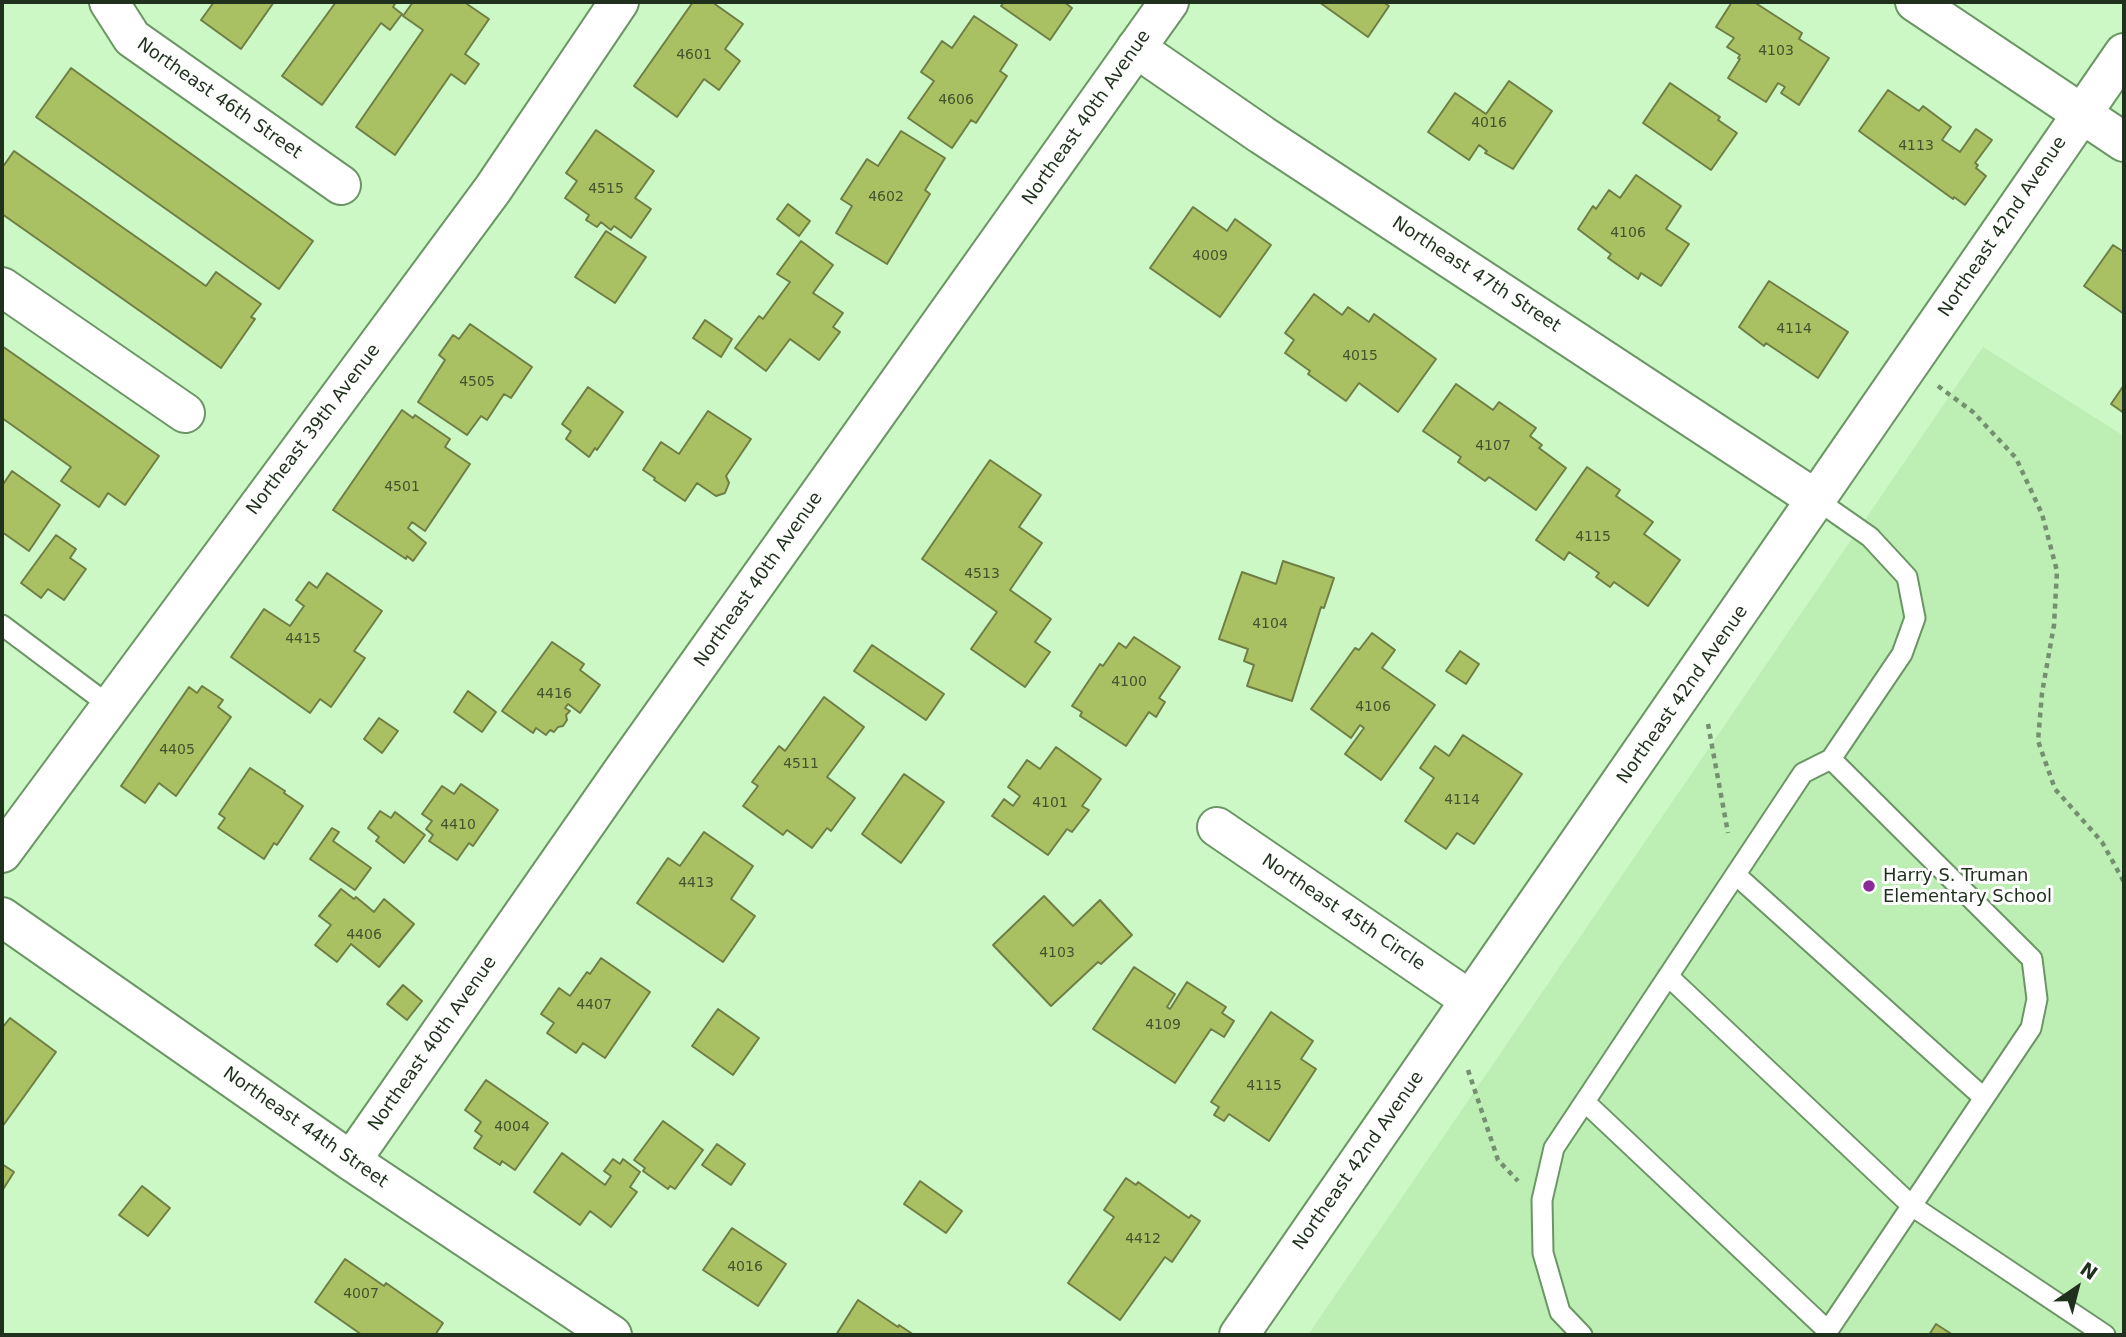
<!DOCTYPE html>
<style>
body{margin:0}
#map{position:relative;width:2126px;height:1337px;overflow:hidden;background:#cbf8c4;font-family:"DejaVu Sans",sans-serif}
canvas{display:block}
.frame{position:absolute;inset:0;border:4px solid #1f301d;pointer-events:none}
.north{position:absolute;left:2042px;top:1253px;width:70px;height:70px;-webkit-text-stroke:5px #fff;paint-order:stroke;rotate:35deg;font-size:19px;font-weight:700;line-height:28px;text-align:center;color:#1f301d}
.north::after{content:'';display:block;margin:auto;width:24px;height:32px;background:#1f301d;clip-path:polygon(50% 0,100% 100%,50% 72%,0 100%)}
</style>
<div id="map">
<canvas width="2126" height="1337"></canvas>
<div class="frame"></div>
<div class="north">N</div>
</div>
<script>
const c = document.querySelector('canvas').getContext('2d');
c.lineJoin = 'round';
function fillPath(path, color) {
  c.fillStyle = color;
  c.fill(path, 'evenodd');
}
function stroke(path, color, width, dash) {
  c.strokeStyle = color;
  c.lineWidth = width;
  c.lineCap = dash ? 'butt' : 'round';
  c.setLineDash(dash || []);
  c.stroke(path);
}
function drawText(font, color, halo, rows, align = 'center') {
  c.font = font + ' "DejaVu Sans",sans-serif';
  c.lineWidth = 6;
  c.setLineDash([]);
  c.textBaseline = 'middle';
  c.strokeStyle = halo;
  c.fillStyle = color;
  for (const [text, x, y, turn = 0] of rows) {
    c.save();
    c.translate(x, y);
    c.rotate((+turn || 0) * Math.PI / 180);
    c.textAlign = isNaN(turn) ? turn : align;
    if (halo) c.strokeText(text, 0, 0);
    c.fillText(text, 0, 0);
    c.restore();
  }
}
const built = new Path2D(`
 M1983,347L2124,436V1335H1308Z`);
const building = new Path2D(`
 M214,2H274L241,49L201,20Z
 M336,2H396L393,7L402,14L390,30L381,23L322,105L282,76Z
 M413,2H464L489,19L465,54L479,64L465,84L451,74L395,155L356,127L423,30L403,16Z
 M693,2H712L743,24L725,49L740,61L719,90L704,79L677,117L634,86Z
 M1004,2H1064L1072,8L1050,40L1001,6Z
 M1319,2H1383L1389,6L1368,37Z
 M1732,2H1754L1802,33L1799,39L1829,58L1799,105L1781,93L1785,87L1778,83L1766,102L1728,78L1740,59L1738,58L1740,55L1727,47L1734,38L1716,27Z
 M974,16L1017,45L1000,71L1007,76L976,123L971,120L952,148L908,118L934,81L921,72L942,41L952,48Z
 M71,68L313,241L279,289L36,117Z
 M1509,81L1552,111L1513,169L1485,153L1487,151L1479,145L1469,160L1428,132L1455,93L1486,114Z
 M1670,83L1720,117L1718,120L1737,133L1711,170L1643,123Z
 M1888,90L1919,111L1923,106L1951,127L1942,140L1960,152L1976,129L1992,140L1975,163L1978,165L1976,168L1986,176L1965,205L1954,197L1953,199L1859,131Z
 M596,130L654,171L635,198L651,209L631,238L614,226L611,230L601,222L597,227L586,220L589,215L565,198L577,181L566,173Z
 M901,131L945,158L925,190L930,194L887,264L836,233L852,206L841,199L867,159L878,166Z
 M14,151L206,286L216,272L261,304L251,317L255,319L221,368L2,214V168Z
 M1636,175L1681,206L1666,229L1689,244L1661,286L1641,273L1638,279L1608,258L1611,254L1578,229L1593,206L1596,209L1609,190L1620,198Z
 M788,204L810,221L799,236L777,219Z
 M1193,207L1227,231L1235,219L1271,245L1220,317L1150,268Z
 M606,231L646,257L615,303L575,277Z
 M801,241L833,265L813,293L843,313L833,327L840,332L819,360L790,339L766,371L735,348L759,316L763,319L790,282L777,274Z
 M2113,245L2124,252V314L2084,286Z
 M1769,281L1848,332L1818,378L1766,343L1764,346L1739,327Z
 M1314,294L1342,315L1348,307L1369,322L1374,314L1436,359L1398,412L1359,383L1346,401L1308,374L1310,371L1285,353L1294,340L1285,333Z
 M705,320L732,339L721,357L693,338Z
 M470,324L532,367L511,398L504,394L487,420L481,416L467,435L418,402L445,360L439,355L453,335L459,339Z
 M2,346L159,456L125,505L108,493L99,507L61,481L71,467L2,418Z
 M1456,384L1493,410L1499,402L1536,428L1530,436L1542,445L1539,448L1566,468L1536,510L1489,477L1485,481L1458,462L1461,457L1423,431Z
 M2124,385V413L2111,404Z
 M588,387L623,412L597,450L595,448L589,457L566,439L571,431L562,424Z
 M402,410L413,418L415,415L450,439L445,447L470,464L425,531L412,522L408,528L426,543L413,561L407,556L406,559L333,510Z
 M708,411L751,439L726,476L729,483L725,493L716,496L697,483L685,501L654,480L655,478L643,470L661,442L679,454Z
 M990,460L1041,495L1019,527L1042,543L1010,590L1051,619L1035,642L1050,652L1025,687L971,649L997,612L922,559Z
 M1587,467L1620,490L1616,496L1653,522L1644,534L1680,560L1648,606L1614,582L1610,587L1596,577L1599,573L1569,552L1564,560L1536,540Z
 M12,471L60,505L29,551L2,532V486Z
 M56,535L76,549L70,558L86,569L64,600L48,589L41,598L21,583Z
 M1283,561L1334,578L1324,608L1321,607L1292,701L1247,686L1254,665L1244,661L1248,649L1219,639L1242,572L1276,584Z
 M327,573L382,611L354,651L365,658L331,707L320,699L310,713L231,657L264,609L290,626L304,606L296,600L309,582L317,588Z
 M1372,633L1395,650L1382,668L1435,705L1381,780L1345,754L1364,728L1360,725L1351,738L1311,709L1355,648L1359,650Z
 M1134,637L1180,667L1159,698L1165,702L1156,717L1149,712L1126,746L1080,716L1082,712L1072,706L1100,664L1103,666L1119,643L1126,648Z
 M552,642L584,664L580,670L600,685L580,713L568,704L565,708L570,711L566,715L567,720L563,726L558,727L554,732L550,730L546,735L536,728L533,733L502,711Z
 M872,645L944,694L926,720L854,671Z
 M1460,651L1479,664L1466,684L1446,671Z
 M202,686L223,700L218,707L231,717L176,796L159,783L145,803L121,786L189,687L197,693Z
 M468,691L496,712L482,732L454,712Z
 M824,697L864,727L827,777L855,798L831,831L827,828L812,848L787,830L783,835L743,806L758,786L752,782L779,746L785,751Z
 M379,718L398,731L382,753L364,739Z
 M1463,735L1522,774L1474,844L1457,833L1446,849L1405,821L1434,778L1420,768L1435,746L1449,756Z
 M1056,747L1101,779L1082,806L1089,810L1072,832L1067,829L1048,855L992,816L1004,799L1013,806L1020,796L1008,787L1027,760L1040,769Z
 M250,768L285,791L284,793L303,806L277,845L274,843L264,859L218,828L225,818L219,814Z
 M904,774L944,802L901,863L862,834Z
 M461,784L498,810L473,846L469,843L457,860L429,841L433,835L426,829L432,821L422,814L442,786L454,794Z
 M380,811L391,818L395,812L425,835L404,863L376,841L379,837L368,828Z
 M332,828L339,832L333,841L371,868L355,890L310,859Z
 M704,832L753,866L731,899L755,916L723,962L637,903L668,858L680,866Z
 M341,889L354,899L356,897L374,912L384,899L414,924L379,967L351,944L337,962L315,945L331,925L319,916Z
 M1044,896L1073,926L1100,900L1132,935L1101,964L1098,962L1051,1006L993,945Z
 M601,958L650,992L605,1058L583,1043L576,1053L547,1033L554,1023L541,1014L559,988L570,996L587,972L590,974Z
 M1134,967L1175,994L1167,1007L1170,1009L1187,982L1226,1007L1222,1013L1234,1021L1224,1037L1211,1029L1175,1083L1093,1029Z
 M403,985L422,1001L407,1020L387,1004Z
 M718,1009L759,1038L733,1075L692,1046Z
 M1271,1012L1313,1041L1301,1059L1316,1069L1269,1141L1229,1114L1224,1121L1214,1115L1219,1107L1211,1102Z
 M10,1018L56,1052L2,1127V1028Z
 M486,1080L548,1123L515,1170L502,1161L500,1165L474,1148L482,1136L475,1131L481,1122L465,1110Z
 M663,1121L703,1150L675,1189L670,1186L668,1189L643,1171L645,1168L634,1160Z
 M717,1144L745,1164L731,1185L702,1165Z
 M562,1153L605,1185L611,1176L604,1171L613,1159L620,1164L623,1159L640,1172L630,1187L637,1192L611,1227L590,1211L580,1225L534,1192Z
 M2,1164L14,1172L2,1191Z
 M1126,1178L1136,1185L1138,1182L1189,1218L1191,1215L1200,1221L1172,1262L1165,1257L1120,1320L1068,1283L1114,1217L1104,1210Z
 M920,1181L962,1211L946,1233L904,1204Z
 M142,1186L170,1208L148,1236L119,1215Z
 M732,1228L786,1264L758,1306L703,1270Z
 M345,1259L384,1286L386,1283L443,1323L435,1335H362L315,1302Z
 M858,1300L898,1327L899,1325L914,1335H836Z
 M1936,1324L1953,1335H1929Z`);
const path = new Path2D(`
 M1938,386L1973,412L2016,458L2042,514L2057,571L2054,625L2042,693L2038,741L2055,789L2102,842L2124,882
 M1708,724L1728,833
 M1468,1070L1498,1160L1518,1181`);
const service = new Path2D(`
 M2,625L110,706
 M1736,875L1984,1098
 M1668,976L1912,1206L2105,1335
 M1585,1102L1828,1331
 M1582,1335L1560,1312L1543,1253L1542,1200L1554,1148L1803,773L1831,759L1902,654L1915,618L1907,577L1870,537L1817,500
 M1825,1335L2031,1028L2037,999L2032,959L1831,759`);
const minor = new Path2D(`
 M109,2L132,38L341,185
 M1915,2L2124,142
 M1136,48L1262,135L1817,500
 M2,287L185,413
 M1217,827L1470,1000
 M2,853L493,189L619,2
 M1239,1335L2124,53`);
const tertiary = new Path2D(`
 M2,917L351,1161L612,1335
 M351,1161L624,769L1169,2`);
const markers = [
 [1869,886,7,"#882d98"]
];
const numberNames = [
 ["4103",1776,51],
 ["4601",694,55],
 ["4606",956,100],
 ["4016",1489,123],
 ["4113",1916,146],
 ["4515",606,189],
 ["4602",886,197],
 ["4106",1628,233],
 ["4009",1210,256],
 ["4114",1794,329],
 ["4015",1360,356],
 ["4505",477,382],
 ["4107",1493,446],
 ["4501",402,487],
 ["4115",1593,537],
 ["4513",982,574],
 ["4104",1270,624],
 ["4415",303,639],
 ["4100",1129,682],
 ["4416",554,694],
 ["4106",1373,707],
 ["4405",177,750],
 ["4511",801,764],
 ["4114",1462,800],
 ["4101",1050,803],
 ["4410",458,825],
 ["4413",696,883],
 ["4406",364,935],
 ["4103",1057,953],
 ["4407",594,1005],
 ["4109",1163,1025],
 ["4115",1264,1086],
 ["4004",512,1127],
 ["4412",1143,1239],
 ["4016",745,1267],
 ["4007",361,1294]
];
const streetNames = [
 ["Northeast 46th Street",219,99,35],
 ["Northeast 40th Avenue",1087,118,-55],
 ["Northeast 42nd Avenue",2003,227,-56],
 ["Northeast 47th Street",1476,275,33],
 ["Northeast 39th Avenue",314,430,-53],
 ["Northeast 40th Avenue",759,580,-55],
 ["Northeast 42nd Avenue",1683,695,-55],
 ["Northeast 45th Circle",1343,913,34],
 ["Northeast 40th Avenue",433,1044,-55],
 ["Northeast 44th Street",305,1128,35],
 ["Northeast 42nd Avenue",1359,1161,-55]
];
const poiNames = [
 ["Harry S. Truman",1883,876],
 ["Elementary School",1883,897]
];
fillPath(built, '#bdeeb4');
fillPath(building, '#a9c162');
stroke(building, '#6f7e44', 2);
stroke(service, '#6c9566', 23);
stroke(minor, '#6c9566', 42);
stroke(tertiary, '#6c9566', 42);
stroke(path, '#73916e', 4.5, [5, 5]);
stroke(service, '#fff', 19);
stroke(minor, '#fff', 38);
stroke(tertiary, '#fff', 38);
for (const [x, y, r, color] of markers) {
  const dot = new Path2D();
  dot.arc(x, y, r, 0, 2 * Math.PI);
  c.fillStyle = color;
  c.fill(dot);
  stroke(dot, '#fff', 2.5);
}
drawText('14px', '#42542e', null, numberNames);
drawText('18px', '#1f301d', '#fff', streetNames);
drawText('18px', '#1f301d', '#fff', poiNames, 'left');
</script>
